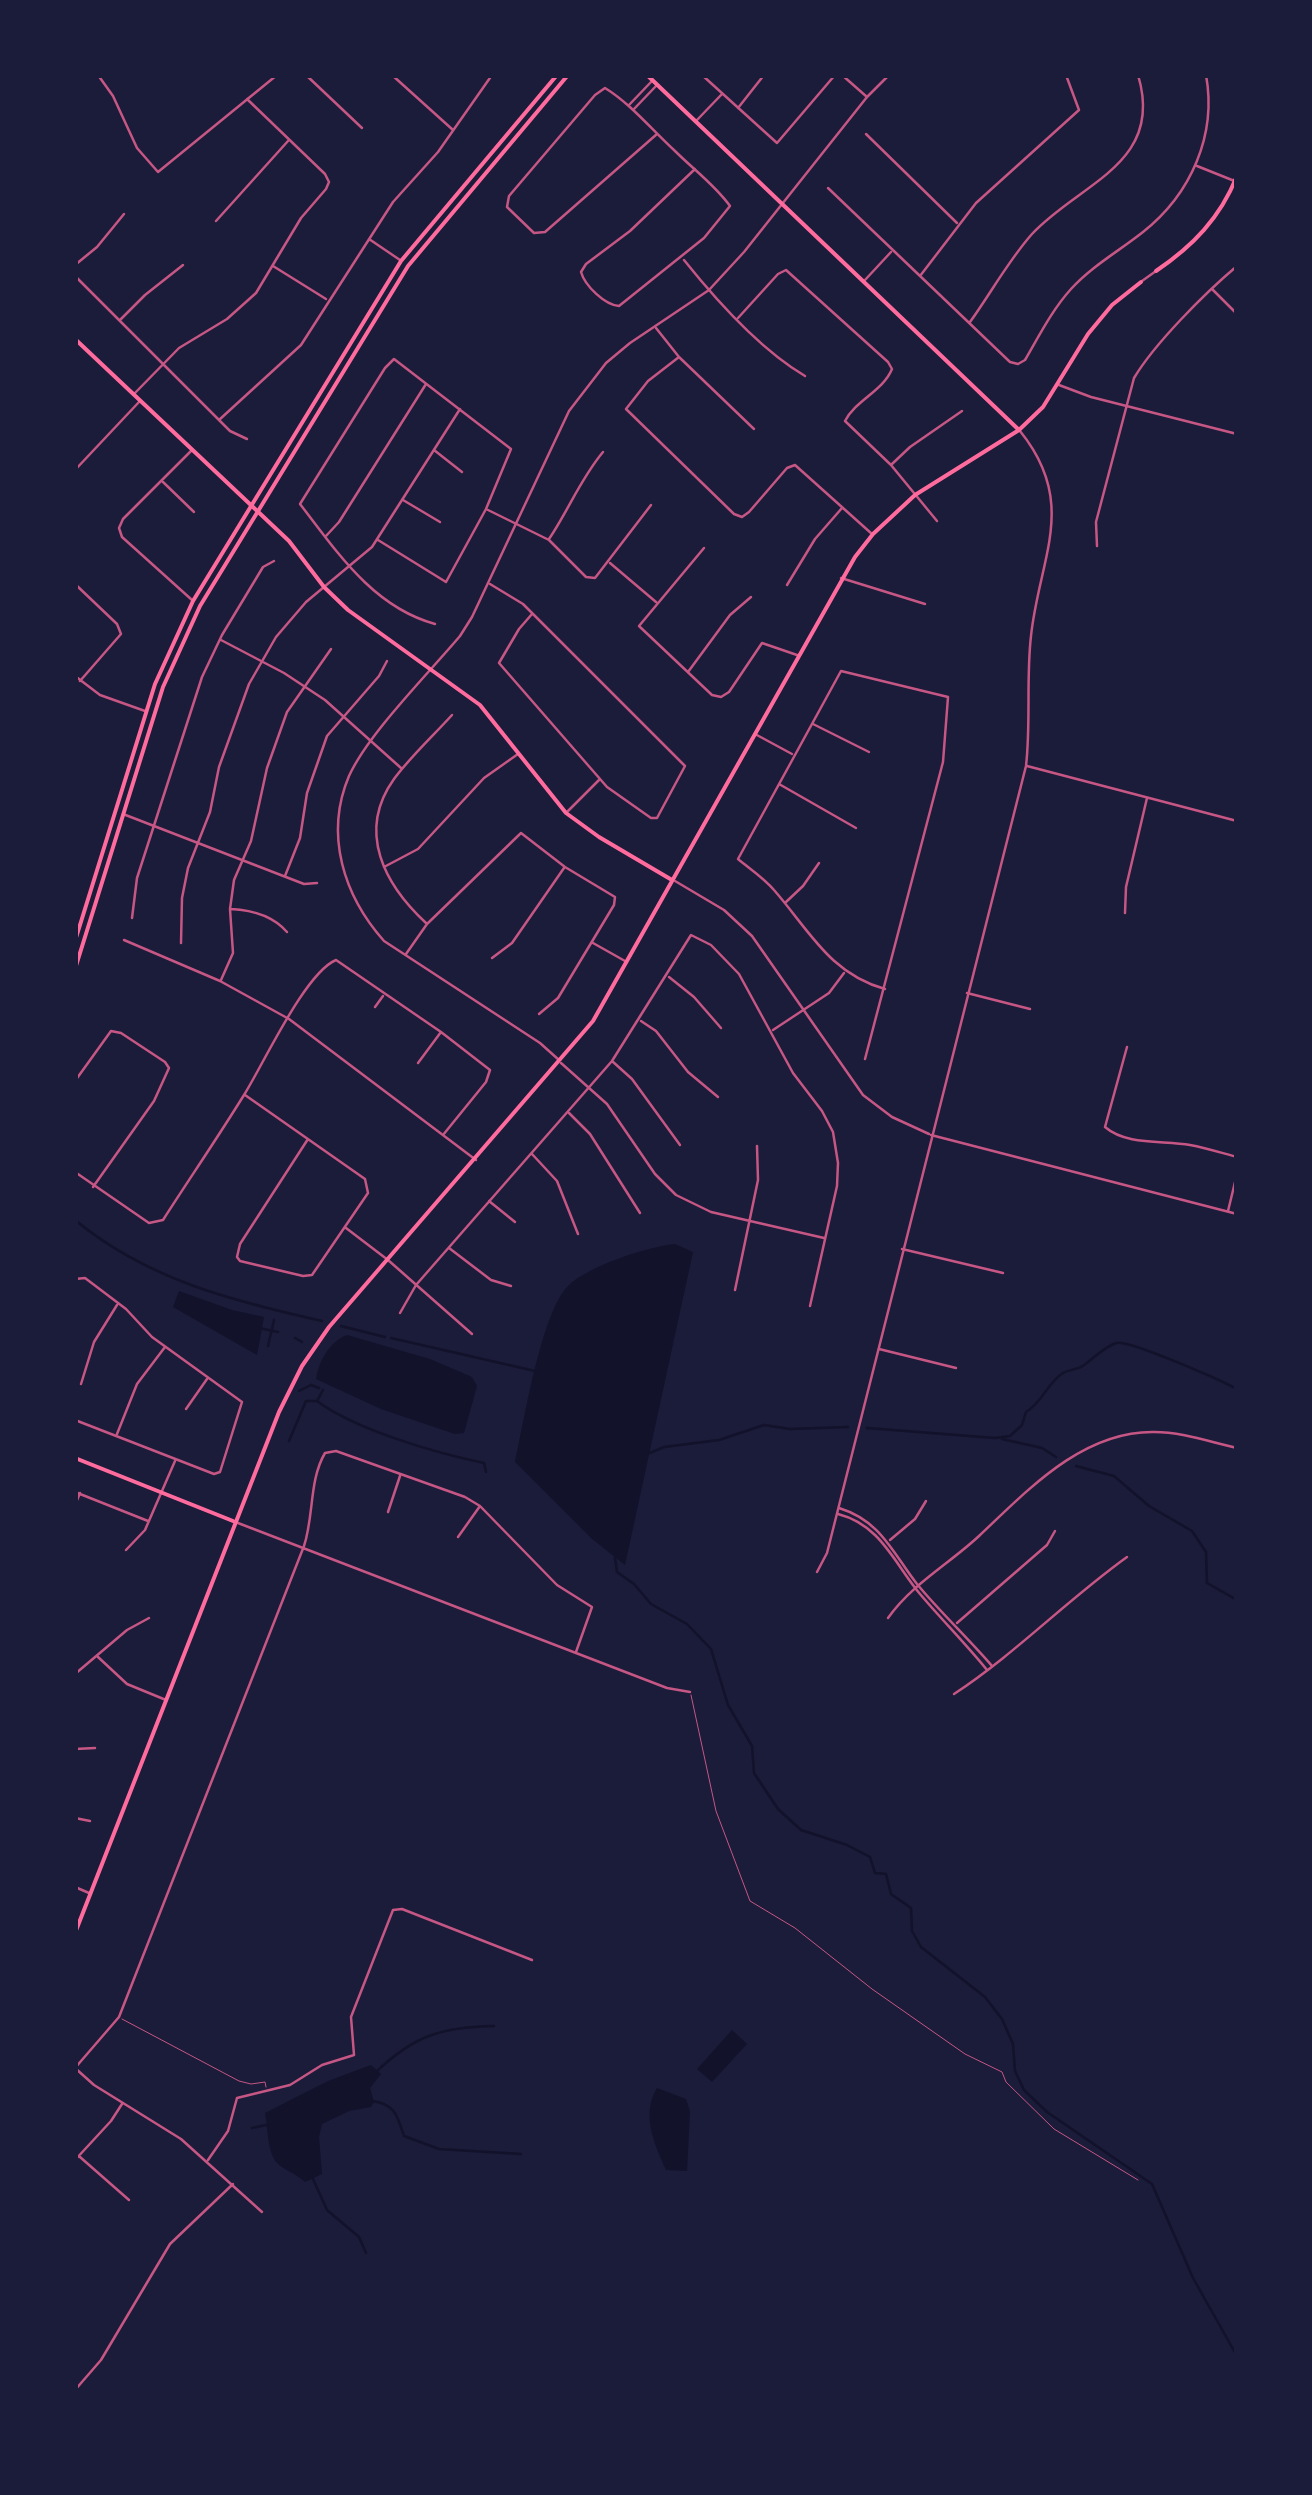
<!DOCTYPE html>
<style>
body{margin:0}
#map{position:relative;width:1312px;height:2495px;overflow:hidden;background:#1b1b3a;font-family:"IBM Plex Sans",sans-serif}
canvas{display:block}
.frame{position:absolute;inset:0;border:78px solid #1b1b3a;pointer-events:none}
</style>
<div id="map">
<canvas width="1312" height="2495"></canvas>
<div class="frame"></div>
</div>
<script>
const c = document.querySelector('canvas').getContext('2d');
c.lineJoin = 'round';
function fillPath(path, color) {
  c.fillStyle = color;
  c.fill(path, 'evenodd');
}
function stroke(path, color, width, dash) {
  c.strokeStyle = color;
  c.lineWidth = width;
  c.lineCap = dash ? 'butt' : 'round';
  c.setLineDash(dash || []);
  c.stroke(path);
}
const water = new Path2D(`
 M675,1244L693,1252L625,1565L591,1538L515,1462C524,1422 541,1313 568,1286C588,1266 647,1247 675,1244Z
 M179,1291L232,1310L264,1317L257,1355L173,1307Z
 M347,1335L430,1359L472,1377L477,1386L464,1433L455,1434L381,1409L316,1379C319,1361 330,1341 347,1335Z
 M732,2030L747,2044L712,2082L697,2069Z
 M371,2065L381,2074L370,2088L374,2102L371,2107L349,2111L322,2124L319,2137L322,2174L305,2182C297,2174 284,2170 277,2163C267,2152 268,2127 265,2113L328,2081Z
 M657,2088L686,2099L690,2111L687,2171L666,2170C654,2143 641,2115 657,2088Z`);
const stream = new Path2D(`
 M75,1220C148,1280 233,1301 322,1321
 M341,1326L385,1337
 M259,1328L278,1332
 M295,1338L302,1342
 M391,1338L535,1371
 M268,1346L274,1320
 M299,1391L311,1385L319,1388
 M317,1401C356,1430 436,1453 484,1463L486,1472
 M867,1428L995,1438L1010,1436L1022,1425L1026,1412C1042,1403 1048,1382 1063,1373C1070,1369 1078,1370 1084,1365C1094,1358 1104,1347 1116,1343C1128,1339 1220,1380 1237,1389
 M1002,1439L1042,1448L1056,1457
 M289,1441L306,1401H317L323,1390
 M650,1453L664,1447L719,1440L764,1425L790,1429L848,1427
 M1076,1466L1114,1476L1149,1506L1192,1531L1206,1552L1207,1583L1237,1600
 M615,1558L617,1572L634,1584L651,1604L687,1624L711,1649L728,1705L752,1746L754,1773L778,1809L801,1830L847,1845L870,1857L875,1873L886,1874L891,1894L911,1908L912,1931L921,1947L985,1997L1002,2019L1013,2044L1015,2071L1024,2090L1047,2112L1152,2184L1193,2278L1237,2356
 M375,2073C413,2036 441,2027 494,2026
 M372,2101C395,2104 397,2115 404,2136L439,2149L521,2154
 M252,2128L266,2125
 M313,2179L327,2210L359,2237L366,2253`);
const service = new Path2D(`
 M691,1695L716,1811L750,1901L795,1928L872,1989L965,2054L1002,2072L1006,2082L1054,2129L1138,2180
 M122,2019L239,2081L251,2084L265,2082L266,2087`);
const minor = new Path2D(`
 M98,75L113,96L137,148L158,172L277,75
 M306,75L362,128
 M392,75L453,130
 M702,75L777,143L835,75
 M842,75L867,97
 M629,105L651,82
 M738,108L764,75
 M634,109L656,86
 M697,120L722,94
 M657,134L545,232L534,233L507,207L509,196L595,95L605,88C631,104 652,130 675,151C693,169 715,185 730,206L704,238L619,306C605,305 585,286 581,272L586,264L630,231L695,169
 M866,134L957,223
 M1197,166L1237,182
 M828,188L1010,362L1018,364L1025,360C1039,336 1052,310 1071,289C1092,266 1119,251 1143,232C1191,194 1217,135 1206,75
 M216,221L288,141
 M369,239L400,260
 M684,260C716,300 761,350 805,376
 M75,265L97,247L124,214
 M273,266L326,299
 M75,276L230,431L247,439
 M920,276L976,203L1079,110L1066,75
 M865,280L891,252
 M1212,289L1237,314
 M738,318L778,274L786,270L888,362L892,369C883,391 856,400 845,421L891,465L937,521
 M120,320L145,295L183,265
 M970,322C991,293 1008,261 1032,234C1079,183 1165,164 1138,75
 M656,328L679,357L754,429
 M679,357L648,381L626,409L734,514L742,517L749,512L787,468L795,465L872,534
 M1059,385L1091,397L1237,434
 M134,394L179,348L227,319L256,293L301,218L326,189L329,182L325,174L247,99
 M219,420L301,345L393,202L438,152L492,75
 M192,450L123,519L119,528L122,537L192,600
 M434,450L462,472
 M892,464L910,447L962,411
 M75,470L139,402
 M163,482L194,512
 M403,500L440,522
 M488,510L549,540L586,577L595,578L651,505
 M326,536L339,522L426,384
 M549,539C568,511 581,478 603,452
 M378,540L446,582L486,509L511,449L394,359L385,368L300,504C337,552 373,607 435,624
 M1097,546L1096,522L1134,378C1155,343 1205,293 1237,266
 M704,548L639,626L712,695L721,697L729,692L762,643L797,655
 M610,563L656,602
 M841,578L925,604
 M75,584L117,624L121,634L80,681
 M490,584L523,604L685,766L657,818H651L607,787L499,663L519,629L532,614
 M787,585L815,539L842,508
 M221,640L284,673L325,700L401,768
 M688,672L730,615L751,597
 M75,676L100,695L145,711
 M813,724L869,752
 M755,734L792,754
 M1027,766L1237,821
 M779,784L856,828
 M567,812L600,779
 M123,814L304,884L317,883
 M384,867L418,849L484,778L518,754
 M285,876L300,838L307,793L327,736L379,676L387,661
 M786,902L803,886L819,863
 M231,909C252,910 273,916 287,932
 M1125,913L1126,887L1147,798
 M132,918L137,878L202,677L222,635L263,567L274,561
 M426,923C385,885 356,832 394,779C411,756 433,736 452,715
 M124,940L220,981L289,1019L476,1160
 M181,943L182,898L188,868L210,812L219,767L249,684L276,637L306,602L372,547L460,409
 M593,943L625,961
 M406,954L427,924L521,833L565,867L615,897L614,905L558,998L539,1014
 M492,958L512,943L564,868
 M669,977L694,997L721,1028
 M221,980L233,953L230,909L234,880L251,841L267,768L287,712L331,649
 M967,993L1030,1009
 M375,1007L383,996
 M641,1021L656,1031L688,1072L718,1097
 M773,1030L829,993L844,973
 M1127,1047L1105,1127C1127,1146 1164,1140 1190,1145C1206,1148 1222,1153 1237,1157
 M865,1059L943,762L948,697L841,671L738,859C750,869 764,878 774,890C809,930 830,974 885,989
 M612,1061L632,1079L680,1145
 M418,1063L441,1032
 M561,1063L607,1104L655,1174L676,1195L711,1212L824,1238
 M75,1081L111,1031L121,1033L165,1062L169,1068L154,1101L93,1187
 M245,1095L365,1179L368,1193L312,1275L303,1276L240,1261L237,1257L240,1244L308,1139
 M569,1113L590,1134L640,1213
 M931,1135L1237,1214
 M532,1154L557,1181L578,1234
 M75,1172L149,1223L163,1220C190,1178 218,1137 244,1095C264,1063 305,973 336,960L441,1032L490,1070L486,1082L443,1135
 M489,1201L515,1222
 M1228,1211L1237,1174
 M346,1228L388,1260L472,1334
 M449,1248L491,1280L511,1286
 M902,1249L1003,1273
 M75,1279L85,1278L126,1309L152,1337L242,1402L220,1472L214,1474L75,1420
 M735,1290L758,1180L757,1146
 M400,1313L416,1285L612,1061L691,935L711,945L739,974L793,1073L822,1111L833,1132L838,1163L837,1186L810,1306
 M879,1349L956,1368
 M81,1384L94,1342L117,1305
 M186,1409L207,1379
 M117,1434L137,1384L165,1347
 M75,1492L148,1521
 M75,1505L80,1493
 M839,1508C881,1521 892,1552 917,1584C940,1612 968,1638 992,1666
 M388,1512L400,1476
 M838,1514C881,1525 894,1563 920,1594C942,1620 966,1644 987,1670
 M238,1523L667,1688L690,1692
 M458,1537L480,1506
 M890,1540L915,1519L926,1501
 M126,1550L145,1530L175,1461
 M888,1618C912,1584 949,1564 979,1536C1028,1490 1082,1431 1154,1432C1182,1432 1210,1442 1237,1448
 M957,1623L1047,1545L1055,1531
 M98,1657L127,1684L166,1700
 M75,1674L127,1630L149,1618
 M954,1694C1015,1654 1067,1600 1127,1557
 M75,1749L95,1748
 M75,1818L90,1821
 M75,1887L89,1893
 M75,2068L119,2017L304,1546C314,1516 309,1480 325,1453L336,1451L465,1497L480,1506L557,1585L592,1607L576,1652
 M75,2068L94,2085L181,2139L262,2212
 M80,2157L129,2200
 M75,2160L111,2121L122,2104
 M208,2160L228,2131L237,2098L290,2085L322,2065L354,2055L351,2017L393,1910L402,1909L532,1960
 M75,2249V2251
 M75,2390L101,2360L170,2244L233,2184`);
const tertiary = new Path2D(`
 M75,78L80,75
 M1142,281L1156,271
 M675,881L724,910L752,936L863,1095L892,1117L929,1134
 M559,1060L540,1043L384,941C344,896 324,835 349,776C368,734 428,674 460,636L472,617L569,411L606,363L630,343L709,290L744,252L867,97L889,75
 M817,1572L827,1553L1026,766C1031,722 1026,679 1031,636C1039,558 1079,504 1020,431`);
const secondary = new Path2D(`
 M647,75L1019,430
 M1156,271C1193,246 1220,218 1237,176
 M75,339L289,541L324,587L348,610L480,705L566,813L599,837L672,880
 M75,1458L233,1521
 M75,1933L279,1412L302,1366L329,1327L593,1021L855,557L873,534L915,495L1019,430L1043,407L1088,334L1112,305L1141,282`);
const primary = new Path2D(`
 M75,941L155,684L193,601L401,261L557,75
 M75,969L163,687L200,606L408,266L568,75`);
fillPath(water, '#12122b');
stroke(stream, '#12122b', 2.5);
stroke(service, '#c65784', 1);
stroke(minor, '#c65784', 2.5);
stroke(tertiary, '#c65784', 2.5);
stroke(secondary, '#ff6b9d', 4);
stroke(primary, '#ff6b9d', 4);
</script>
